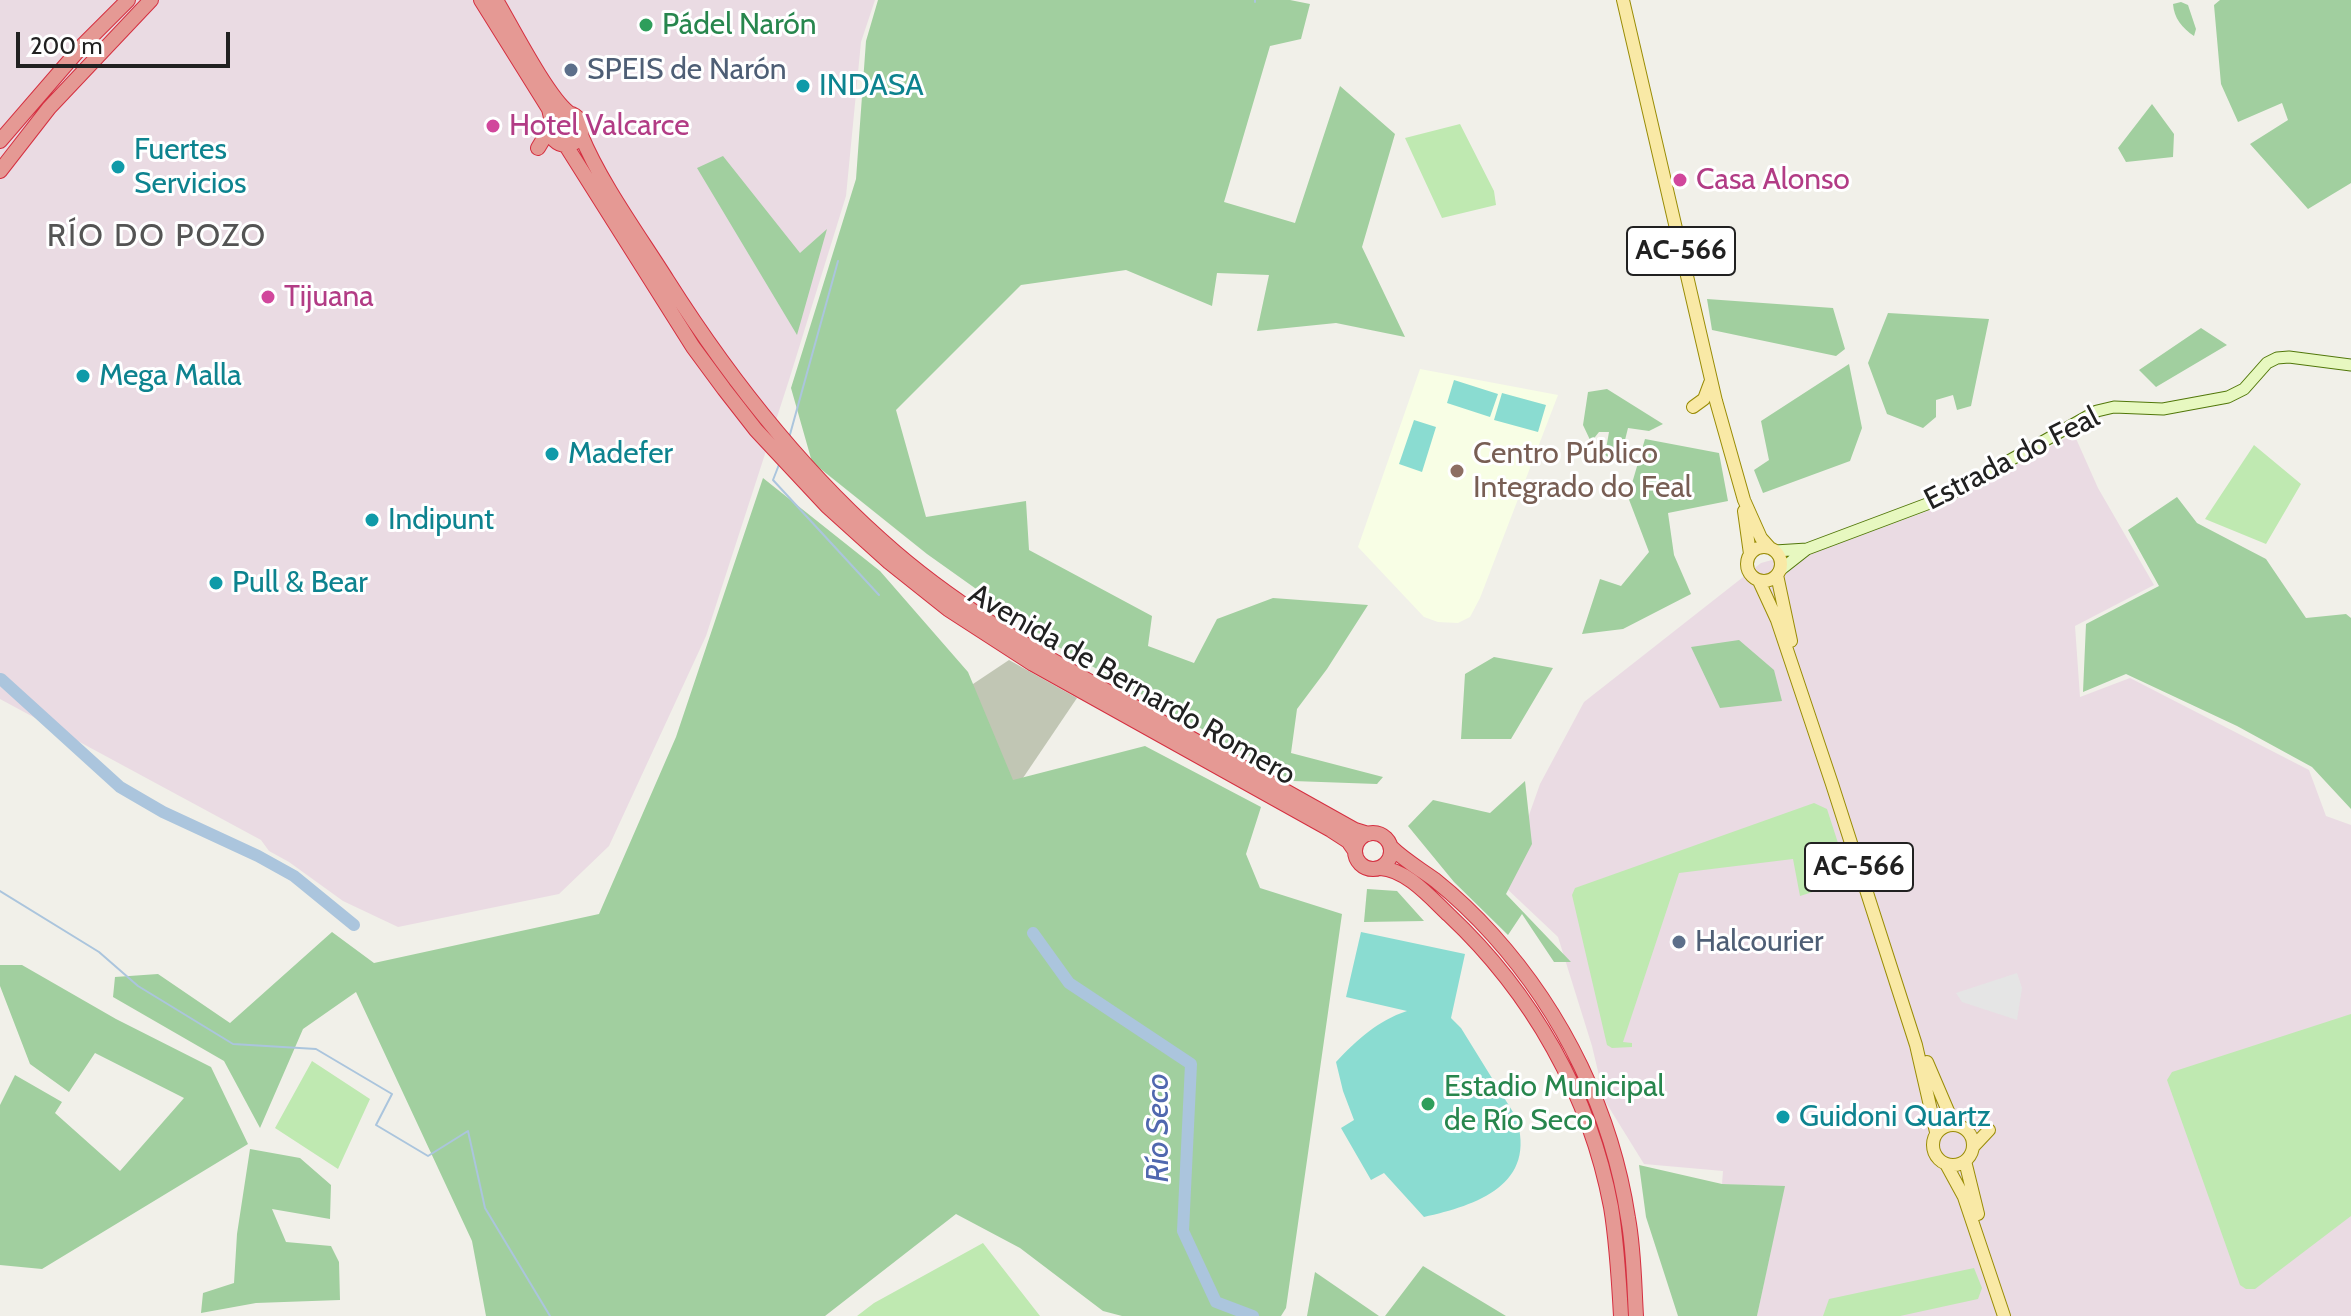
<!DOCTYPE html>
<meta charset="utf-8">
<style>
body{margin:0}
#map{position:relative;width:2351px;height:1316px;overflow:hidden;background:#f1f0e9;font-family:Cabin,sans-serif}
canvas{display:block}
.scale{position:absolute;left:16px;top:32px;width:214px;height:36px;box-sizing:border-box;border:4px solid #212121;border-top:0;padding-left:10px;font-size:24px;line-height:28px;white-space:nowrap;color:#212121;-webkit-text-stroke:6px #fff;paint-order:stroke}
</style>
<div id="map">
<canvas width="2351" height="1316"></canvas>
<div class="scale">200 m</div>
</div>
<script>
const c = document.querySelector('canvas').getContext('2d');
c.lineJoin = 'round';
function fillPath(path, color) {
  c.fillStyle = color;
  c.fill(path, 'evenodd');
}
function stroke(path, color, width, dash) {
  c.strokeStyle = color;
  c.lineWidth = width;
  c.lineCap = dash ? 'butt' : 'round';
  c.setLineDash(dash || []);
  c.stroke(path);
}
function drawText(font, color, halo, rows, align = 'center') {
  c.font = font + ' Cabin,sans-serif';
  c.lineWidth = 6;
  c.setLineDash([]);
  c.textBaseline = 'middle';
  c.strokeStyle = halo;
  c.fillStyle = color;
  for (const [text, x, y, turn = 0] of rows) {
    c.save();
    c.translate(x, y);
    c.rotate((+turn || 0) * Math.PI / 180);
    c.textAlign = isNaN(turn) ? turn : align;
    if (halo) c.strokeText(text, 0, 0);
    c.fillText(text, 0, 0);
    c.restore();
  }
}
const industrial = new Path2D(`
 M0,0H875L861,42L846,196L789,380L706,636L609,846L559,894L398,927L343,901L289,862L269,851L261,840L0,699Z
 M2074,434L2098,488L2154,585L2075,626L2080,697L2130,678L2309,770L2326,816L2351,825V1316H1757L1784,1187L1722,1184L1723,1171L1644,1164L1605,1101L1592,1046L1558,937L1504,886L1540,784L1584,702L1761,563L1790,555L1821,550L1936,508Z`);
const education = new Path2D(`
 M1420,369L1558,395L1480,598L1470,617L1458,623L1438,622L1424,617L1358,547Z`);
const construction = new Path2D(`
 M1009,660L1077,698L1000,812L970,686Z`);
const grass = new Path2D(`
 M1460,124L1494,191L1496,205L1442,218L1405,138Z
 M2254,445L2301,484L2266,544L2205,519Z
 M1814,803L1827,809L1850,880L1800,896L1793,859L1679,873L1623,1042L1632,1043V1047L1612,1048L1607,1045L1572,895L1575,888Z
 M2351,1014V1216L2255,1289H2246L2240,1285L2167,1080L2172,1072Z
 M312,1061L370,1099L338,1169L275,1128Z
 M983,1243L1040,1316H857L874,1303Z
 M1974,1268L1982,1288L1978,1299L1900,1316H1823L1829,1299Z`);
const forest = new Path2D(`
 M878,0H1290L1310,4L1301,39L1270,46L1224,202L1295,223L1340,86L1395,134L1362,247L1405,337L1336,323L1257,331L1269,275L1217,273L1212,306L1126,270L1021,285L896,410L926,517L1026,501L1029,550L1152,616L1148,646L1194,663L1217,619L1273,598L1368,605L1327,669L1297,709L1291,753L1383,777L1377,784L1293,781L1055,645L927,554L812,462L791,388L856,179L866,41Z
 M2220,0H2351V183L2308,209L2250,144L2288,120L2282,103L2238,122L2221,84L2214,5Z
 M2181,2L2188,5L2196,29L2194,36C2182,28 2174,18 2173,4Z
 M2152,104L2174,134L2173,157L2126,162L2118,148Z
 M723,156L800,253L827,229L797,335L697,168Z
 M1707,299L1833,308L1845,349L1836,356L1712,330Z
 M1888,313L1989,319L1971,406L1957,410L1953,395L1936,400V417L1923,428L1887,414L1868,363Z
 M2201,328L2227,345L2156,387L2139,370Z
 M1849,364L1862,428L1850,461L1763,493L1754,470L1769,460L1761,421Z
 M1607,389L1663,424L1649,431L1628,428L1619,464L1605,455L1609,432H1599L1591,442L1583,425L1588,392Z
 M1645,439L1719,453L1728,501L1668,513L1674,555L1691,594L1623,629L1582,634L1600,579L1621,586L1649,552L1628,497Z
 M763,478L880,571L968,672L1013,780L1145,746L1261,807L1246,854L1260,888L1342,914L1286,1308L1281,1316H1122L1103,1311L1020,1248L956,1214L825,1316H486L472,1241L356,992L303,1029L260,1128L224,1061L113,997L115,977L158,974L230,1023L332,932L374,963L599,914L676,737Z
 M2177,497L2197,523L2266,559L2306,618L2346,614L2351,618V809L2312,767L2237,726L2126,674L2083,692L2086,624L2159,586L2128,530Z
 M1739,640L1774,670L1782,701L1720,708L1691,647Z
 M1494,657L1553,668L1511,739H1461L1465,674Z
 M1525,781L1532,844L1506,894L1571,962H1554L1522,914L1508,935L1454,882L1408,826L1433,800L1490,813Z
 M1367,889L1397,891L1424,921L1364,922Z
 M0,965H22L116,1019L211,1067L248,1144L42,1269L0,1265V1105L15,1075L62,1102L55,1113L120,1171L184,1098L95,1053L69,1092L30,1064L0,986Z
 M250,1149L300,1158L331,1185L330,1219L272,1209L286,1242L331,1246L339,1262L340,1300L256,1303L201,1313L203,1293L234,1283L237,1234Z
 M1639,1165L1722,1184L1785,1186L1757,1316H1678L1646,1217Z
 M1423,1266L1506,1316H1385Z
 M1315,1272L1379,1316H1307Z`);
const pitch = new Path2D(`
 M1454,380L1498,394L1490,417L1447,403Z
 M1502,393L1546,405L1538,432L1494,420Z
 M1414,420L1436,427L1422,472L1399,464Z
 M1361,932L1465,954L1451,1018L1461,1028L1516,1117C1538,1185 1477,1205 1424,1217L1384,1173L1371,1180L1341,1128L1354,1120L1343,1091L1336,1062C1358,1039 1377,1021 1407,1011L1346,997Z`);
const parking = new Path2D(`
 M2017,973L2022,988L2017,1020L1962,1002L1956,993Z`);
const stream = new Path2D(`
 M1255,0V2
 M789,438L838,261
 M780,462L773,480L879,595
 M0,891L99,952L138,986L233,1044L316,1049L392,1094L376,1125L428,1156L468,1131L485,1208L550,1316`);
const river = new Path2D(`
 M1,679L120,787L163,812L258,856L294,876L354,925
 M1033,933L1069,983L1191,1064L1183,1231L1216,1302L1253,1316`);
const secondary = new Path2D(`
 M1775,551L1807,549L1943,498L2097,411L2114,407L2163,409L2228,397L2244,389L2267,363L2277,358L2289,357L2351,365
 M1779,571L1807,549`);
const primary = new Path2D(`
 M1623,0L1716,401L1744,500L1761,538L1770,548
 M1693,407L1704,399L1710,383
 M1744,511L1750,554
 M1747 564a17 17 0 1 1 34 0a17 17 0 1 1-34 0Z
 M1777,575L1791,641
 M1759,581L1777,620L1832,784L1916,1045L1936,1132
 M1927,1062L1954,1125
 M1933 1145a20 20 0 1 1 40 0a20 20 0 1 1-40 0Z
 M1973,1147L1989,1130
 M1965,1161L1978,1214
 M1946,1164L1964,1197L2004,1316`);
const highway = new Path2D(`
 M481,0L549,109L552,122
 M496,0C512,27 547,96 569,113
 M550 129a16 16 0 1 1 32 0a16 16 0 1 1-32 0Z
 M581,135C600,182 640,237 667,280C731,381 804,474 895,552C966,613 1047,658 1128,703C1203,745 1279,787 1355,830L1368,834
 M0,141L83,45L128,0
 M565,144L693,347L724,389L756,430L827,506L889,562L948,609L1033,664L1331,830L1348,841L1355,851
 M538,148L550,128
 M0,171L49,108L151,0
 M1355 851a18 18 0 1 1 36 0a18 18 0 1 1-36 0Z
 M1391,847C1404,860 1420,869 1435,880C1455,896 1475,915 1493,935C1564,1014 1612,1113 1628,1218C1634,1250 1634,1283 1636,1316
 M1380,868C1406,869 1431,898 1449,915C1532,993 1590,1095 1611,1207C1617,1243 1619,1280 1621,1316`);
const markers = [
 [646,25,8,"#2e9e5b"],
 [571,70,8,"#5c6f8a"],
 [803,86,8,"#0f9aa8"],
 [493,126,8,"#d1479c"],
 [118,167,8,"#0f9aa8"],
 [1680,180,8,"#d1479c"],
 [268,297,8,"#d1479c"],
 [83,376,8,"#0f9aa8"],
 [552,454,8,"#0f9aa8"],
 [1457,471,8,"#8d6e63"],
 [372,520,8,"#0f9aa8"],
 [216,583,8,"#0f9aa8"],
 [1679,942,8,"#5c6f8a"],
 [1428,1104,8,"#2e9e5b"],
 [1783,1117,8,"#0f9aa8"]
];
const shields = [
 [1681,251,108],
 [1859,867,108]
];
const shieldNames = [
 ["AC-566",1681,251],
 ["AC-566",1859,867]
];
const leisureNames = [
 ["Pádel Narón",662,25],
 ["Estadio Municipal",1444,1087],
 ["de Río Seco",1444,1121]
];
const serviceNames = [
 ["SPEIS de Narón",587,70],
 ["Halcourier",1695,942]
];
const cultureNames = [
 ["INDASA",819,86],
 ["Fuertes",134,150],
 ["Servicios",134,184],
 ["Mega Malla",99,376],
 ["Madefer",568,454],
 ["Indipunt",388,520],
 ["Pull & Bear",232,583],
 ["Guidoni Quartz",1799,1117]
];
const hotelNames = [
 ["Hotel Valcarce",509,126],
 ["Casa Alonso",1696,180],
 ["Tijuana",284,297]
];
const educationNames = [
 ["Centro Público",1473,454],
 ["Integrado do Feal",1473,488]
];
const streetNames = [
 ["Estrada do Feal",2012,459,-27],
 ["Avenida de Bernardo Romero",1132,685,30]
];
const neighbourhoodNames = [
 ["RÍO DO POZO",157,237]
];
const waterNames = [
 ["Río Seco",1159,1128,-90]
];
fillPath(industrial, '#eadbe3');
fillPath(education, '#f8fee5');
fillPath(construction, '#c1c6b4');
fillPath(grass, '#bfe9b1');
fillPath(forest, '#a1cf9f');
fillPath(pitch, '#8adcd1');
fillPath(parking, '#e5e5e5');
stroke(stream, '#abc5dd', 2);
stroke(river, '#abc5dd', 12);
stroke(secondary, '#517709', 13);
stroke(primary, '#998c06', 14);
stroke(highway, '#d52f40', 16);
stroke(secondary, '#e7f8c0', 11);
stroke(primary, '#f9e9a6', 12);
stroke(highway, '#e59994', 14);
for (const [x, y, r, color] of markers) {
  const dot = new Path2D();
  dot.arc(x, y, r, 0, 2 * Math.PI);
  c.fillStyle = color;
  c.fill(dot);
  stroke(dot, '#fff', 3);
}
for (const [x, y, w] of shields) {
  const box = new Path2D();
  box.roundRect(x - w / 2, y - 24, w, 48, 6);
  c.fillStyle = '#fff';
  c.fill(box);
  stroke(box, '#212121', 2);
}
drawText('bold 28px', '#212121', null, shieldNames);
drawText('30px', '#27864d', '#fff', leisureNames, 'left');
drawText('30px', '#4e5e75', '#fff', serviceNames, 'left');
drawText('30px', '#0d838f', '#fff', cultureNames, 'left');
drawText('30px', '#b23c85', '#fff', hotelNames, 'left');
drawText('30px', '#785e54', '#fff', educationNames, 'left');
drawText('30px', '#212121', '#fff', streetNames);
c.letterSpacing = '2px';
drawText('32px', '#545454', '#fff', neighbourhoodNames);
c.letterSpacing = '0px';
drawText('italic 32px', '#5068af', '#fff', waterNames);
</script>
